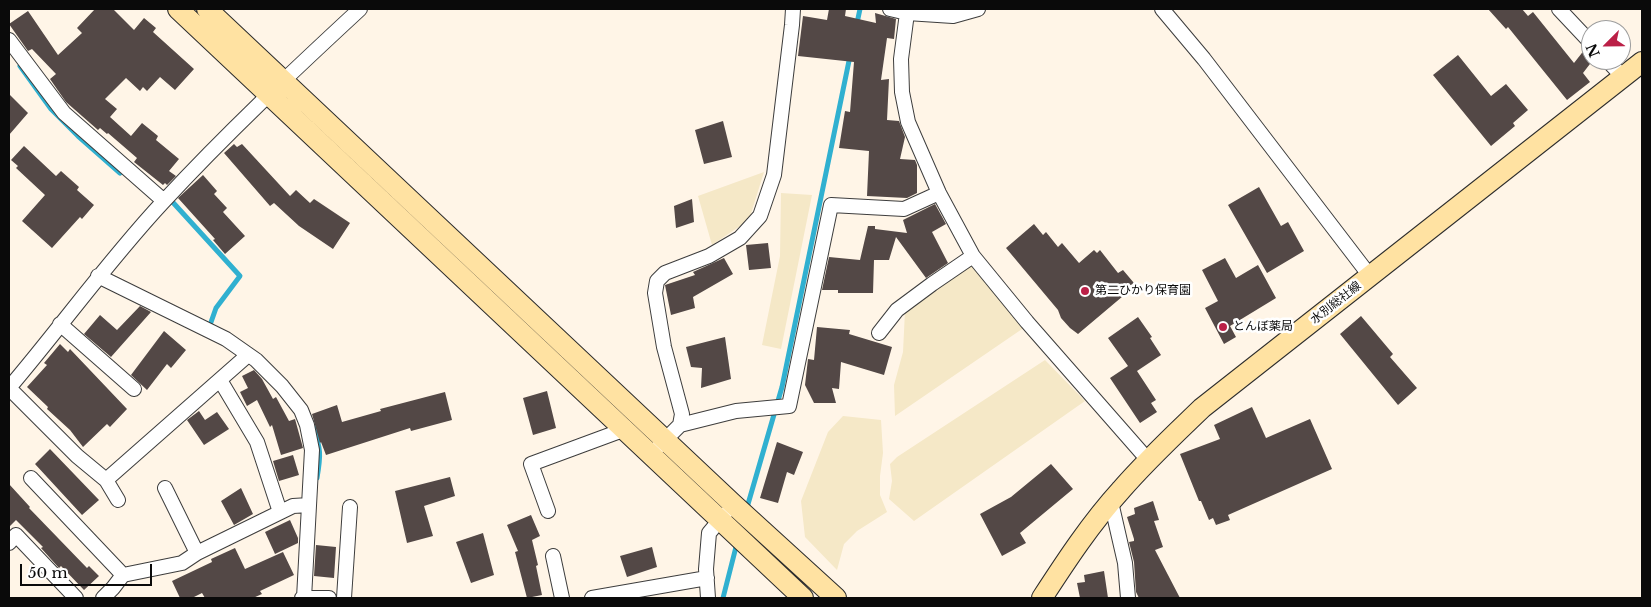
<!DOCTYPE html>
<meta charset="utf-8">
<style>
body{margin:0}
#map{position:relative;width:1651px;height:607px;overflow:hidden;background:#fff5e7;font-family:"Libre Baskerville",serif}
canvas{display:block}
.frame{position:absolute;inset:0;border:10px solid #0a0a0a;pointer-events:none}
.north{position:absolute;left:1581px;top:20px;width:50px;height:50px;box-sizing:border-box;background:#fff;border:1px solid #9d9d9d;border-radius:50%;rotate:247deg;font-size:14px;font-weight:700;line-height:20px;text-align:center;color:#0a0a0a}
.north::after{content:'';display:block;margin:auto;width:18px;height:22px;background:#bb2047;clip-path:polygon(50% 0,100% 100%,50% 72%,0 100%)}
.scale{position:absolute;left:20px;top:564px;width:132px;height:22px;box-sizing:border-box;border:2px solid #0a0a0a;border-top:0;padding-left:6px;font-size:15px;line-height:18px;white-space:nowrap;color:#0a0a0a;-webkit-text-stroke:4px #fff;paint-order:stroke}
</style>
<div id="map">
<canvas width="1651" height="607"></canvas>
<div class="frame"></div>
<div class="north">N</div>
<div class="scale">50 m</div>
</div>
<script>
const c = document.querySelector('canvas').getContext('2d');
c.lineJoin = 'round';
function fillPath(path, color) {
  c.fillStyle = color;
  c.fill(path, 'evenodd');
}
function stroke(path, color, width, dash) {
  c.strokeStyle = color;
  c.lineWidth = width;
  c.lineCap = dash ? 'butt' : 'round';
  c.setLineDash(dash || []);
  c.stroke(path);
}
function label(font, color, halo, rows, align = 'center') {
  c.font = font + ' "Libre Baskerville","Noto Sans JP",serif';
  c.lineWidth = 5;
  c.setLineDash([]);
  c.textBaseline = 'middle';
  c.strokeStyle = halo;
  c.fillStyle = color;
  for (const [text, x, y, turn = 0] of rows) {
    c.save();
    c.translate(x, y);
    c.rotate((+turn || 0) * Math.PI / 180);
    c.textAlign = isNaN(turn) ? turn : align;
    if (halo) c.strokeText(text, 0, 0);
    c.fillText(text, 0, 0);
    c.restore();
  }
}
fillPath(new Path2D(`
 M764 172 749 220 712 245 698 196Z
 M781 193 812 195 781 349 762 345 780 256Z
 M972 263 1025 327 895 416 894 385 903 352 905 311Z
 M1045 360 1085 401 914 521 889 499 892 481 890 464 897 457Z
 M843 416 881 420 883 453 880 476V495L887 512 857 531 844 544 837 570 805 537 801 501 828 432Z`), '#f5e8c7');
stroke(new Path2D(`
 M857 23 860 9
 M20 66 51 109 78 136 120 173
 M168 197 240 276 216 308 210 325 213 327
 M313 426C321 449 321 455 317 478
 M746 511 782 387 850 56
 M723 598 737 543`), '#30b0d0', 5);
fillPath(new Path2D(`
 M95 9H113L134 30 144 18 156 28 153 32 194 69 175 90 160 77 147 91 143 87 140 91 126 78 105 99 117 109 110 117 131 136 142 123 158 136 156 140 179 159 169 171 176 176 167 185 165 183 163 185 134 162 137 158 108 133 107 134 100 128 98 130 66 102 50 79 56 74 32 49 28 51 9 24 28 11 58 55 82 33 77 28Z
 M829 9H846L845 16 876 23 875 13 896 19 894 39 887 38 881 80 889 79 887 120 899 121 905 137 900 159 915 160 917 165V193L907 198 867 196 869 151 839 148 845 111 850 112 854 62 798 56 803 16 827 20Z
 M1488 9H1522L1528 16 1533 12 1574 63 1585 49 1587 51 1591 54V60H1593L1583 73 1590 82 1567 100 1508 27 1506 29Z
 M1458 55 1491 96 1506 84 1528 110 1513 123 1515 126 1491 146 1433 75Z
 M9 94 28 113 9 135Z
 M723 121 732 157 704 164 695 130Z
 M234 144 237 147 242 144 290 196 296 190 310 203 314 199 350 223 333 249 299 226 274 203 270 206 224 153Z
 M24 146 56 176 61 171 79 187 77 190 94 205 82 219 80 217 52 248 22 221 45 195 16 168 18 166 11 160Z
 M203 175 217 191 214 194 227 208 223 212 245 236 225 254 213 240 215 239 178 198Z
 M1259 187 1281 226 1288 222 1304 251 1267 273 1228 205Z
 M692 199 694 222 676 228 674 206Z
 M935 204 946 224 932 232 948 263 926 278 896 237 889 260H874L873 293H838V290H822L829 257 860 260 868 226H875V229L907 233 903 220Z
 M1034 224 1043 235 1046 232 1058 247 1062 243 1079 263 1094 250 1097 253 1100 250 1118 273 1123 270 1134 283 1127 288 1129 291 1078 334 1070 328 1061 318 1058 310 1006 248Z
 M768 243 771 268 749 270 746 245Z
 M724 258 733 274 693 297 695 308 671 315 665 285 695 275 693 272Z
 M1225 258 1236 278 1258 265 1276 298 1230 326 1236 337 1224 344 1205 308 1218 301 1202 270Z
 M140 306 151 312 111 357 84 334 100 315 117 330Z
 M1361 316 1393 354 1390 357 1417 388 1398 405 1340 334Z
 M1138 317 1152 337 1150 338 1161 355 1137 371 1156 400 1151 403 1157 412 1140 423 1110 378 1128 366 1108 338Z
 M817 327 850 330 849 334 892 347 884 375 841 362 839 389 832 388 836 403H814L805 385 808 359 814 360Z
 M164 331 186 350 171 368 167 364 147 390 131 375Z
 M725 337 731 379 701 388 702 368 691 367 686 347Z
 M60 344 68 352 70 349 127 409 110 427 107 424 83 447 70 430 47 409 48 407 27 387 47 365 44 363Z
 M254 370 262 379 273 399 276 397 289 421 295 419 303 448 281 455 272 425 270 427 257 400 247 406 240 392 248 388 242 376Z
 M547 391 556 428 533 435 523 398Z
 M445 392 452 420 411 431 410 428 326 455 321 442 320 443 312 414 337 405 342 422 381 411 380 409Z
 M1252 407 1266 438 1310 419 1332 469 1228 515 1230 520 1216 525 1213 518 1209 520 1201 501H1199L1180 454 1220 439 1214 425Z
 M199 411 205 420 217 412 229 429 204 445 187 420Z
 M777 442 803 452 794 475 787 472 778 503 760 498Z
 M50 449 99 500 82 515 35 464Z
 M293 455 299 475 279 481 273 461Z
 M1051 464 1073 489 1020 533 1026 543 1002 556 980 514 1011 497Z
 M450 477 455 496 424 506 433 536 407 543 395 491Z
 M9 484 30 507 29 508 87 568 89 566 99 576 84 590 61 566 59 568 41 548 43 547 16 520 9 527Z
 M241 488 253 514 234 525 221 501Z
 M1153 501 1159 520 1154 521 1163 547 1155 550 1180 598H1139L1136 592 1134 562 1129 542 1134 541V539L1127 517 1135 514 1134 508Z
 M531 515 540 536 532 540 538 565 536 566 542 595 527 598 515 552 518 551 507 525Z
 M290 520 298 538V543L275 554 265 532Z
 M483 533 494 575 471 583 456 542Z
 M316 545 336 547 334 578 314 576Z
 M652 547 657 567 627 577 620 556Z
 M235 548 245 569 283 552 294 575 260 591 262 594 253 598H205L202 593 192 598H180L172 581 212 562 211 559Z
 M1104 571 1108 598H1080L1077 583 1085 582 1084 575Z`), '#534846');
const street = new Path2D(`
 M890 9 907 13 953 16 978 9
 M1162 9 1204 59 1370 276
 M1559 9 1591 43
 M907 13 901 59 902 92 908 122 939 193 973 256 1027 322 1148 460
 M9 40 64 113 164 201
 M1607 60 1623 77
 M98 276 226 339 256 360 282 386 301 410 307 425 312 450 304 598
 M60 324 134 389
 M879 333 897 310 932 284 973 256
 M220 380 257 442 280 512
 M9 388C61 327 108 261 163 202 226 134 293 71 360 9
 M9 388 77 456 106 480 118 500
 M680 425 736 411 789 406 831 205 904 209 939 193
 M659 446 680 425 682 414 664 347 655 293 657 281 665 273 709 256 740 238 760 216 774 175 792 25 793 9
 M31 478 123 575
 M106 480 248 355
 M165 488 197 553
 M1111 502 1125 563 1128 598
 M548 511 531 464 623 430
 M9 543 16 535 76 598
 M553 556 562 598
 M103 598 113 588 123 575 182 563 197 553 293 506 309 505
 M302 598H329
 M344 598 350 507
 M592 598 707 578
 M708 598 706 569 709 533 725 514`);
const secondary = new Path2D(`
 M178 9 803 598
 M207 9 733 504 836 598
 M1042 598C1066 561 1091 523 1121 490 1146 461 1174 435 1202 408L1642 62`);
stroke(street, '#3d3d3d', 16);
stroke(secondary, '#2c2c2c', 22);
stroke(street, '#fff', 14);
stroke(secondary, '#ffe2a2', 20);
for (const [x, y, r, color] of [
 [1085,291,5,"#bb2047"],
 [1223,327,5,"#bb2047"]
]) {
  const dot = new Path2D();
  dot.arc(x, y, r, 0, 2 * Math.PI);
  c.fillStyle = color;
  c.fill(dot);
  stroke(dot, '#fff', 2);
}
label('12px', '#0a0a0a', '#fff', [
 ["第二ひかり保育園",1095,291],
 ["とんぼ薬局",1233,327]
], 'left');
label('12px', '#0a0a0a', '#fff', [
 ["水別総社線",1336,303,-38]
]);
</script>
